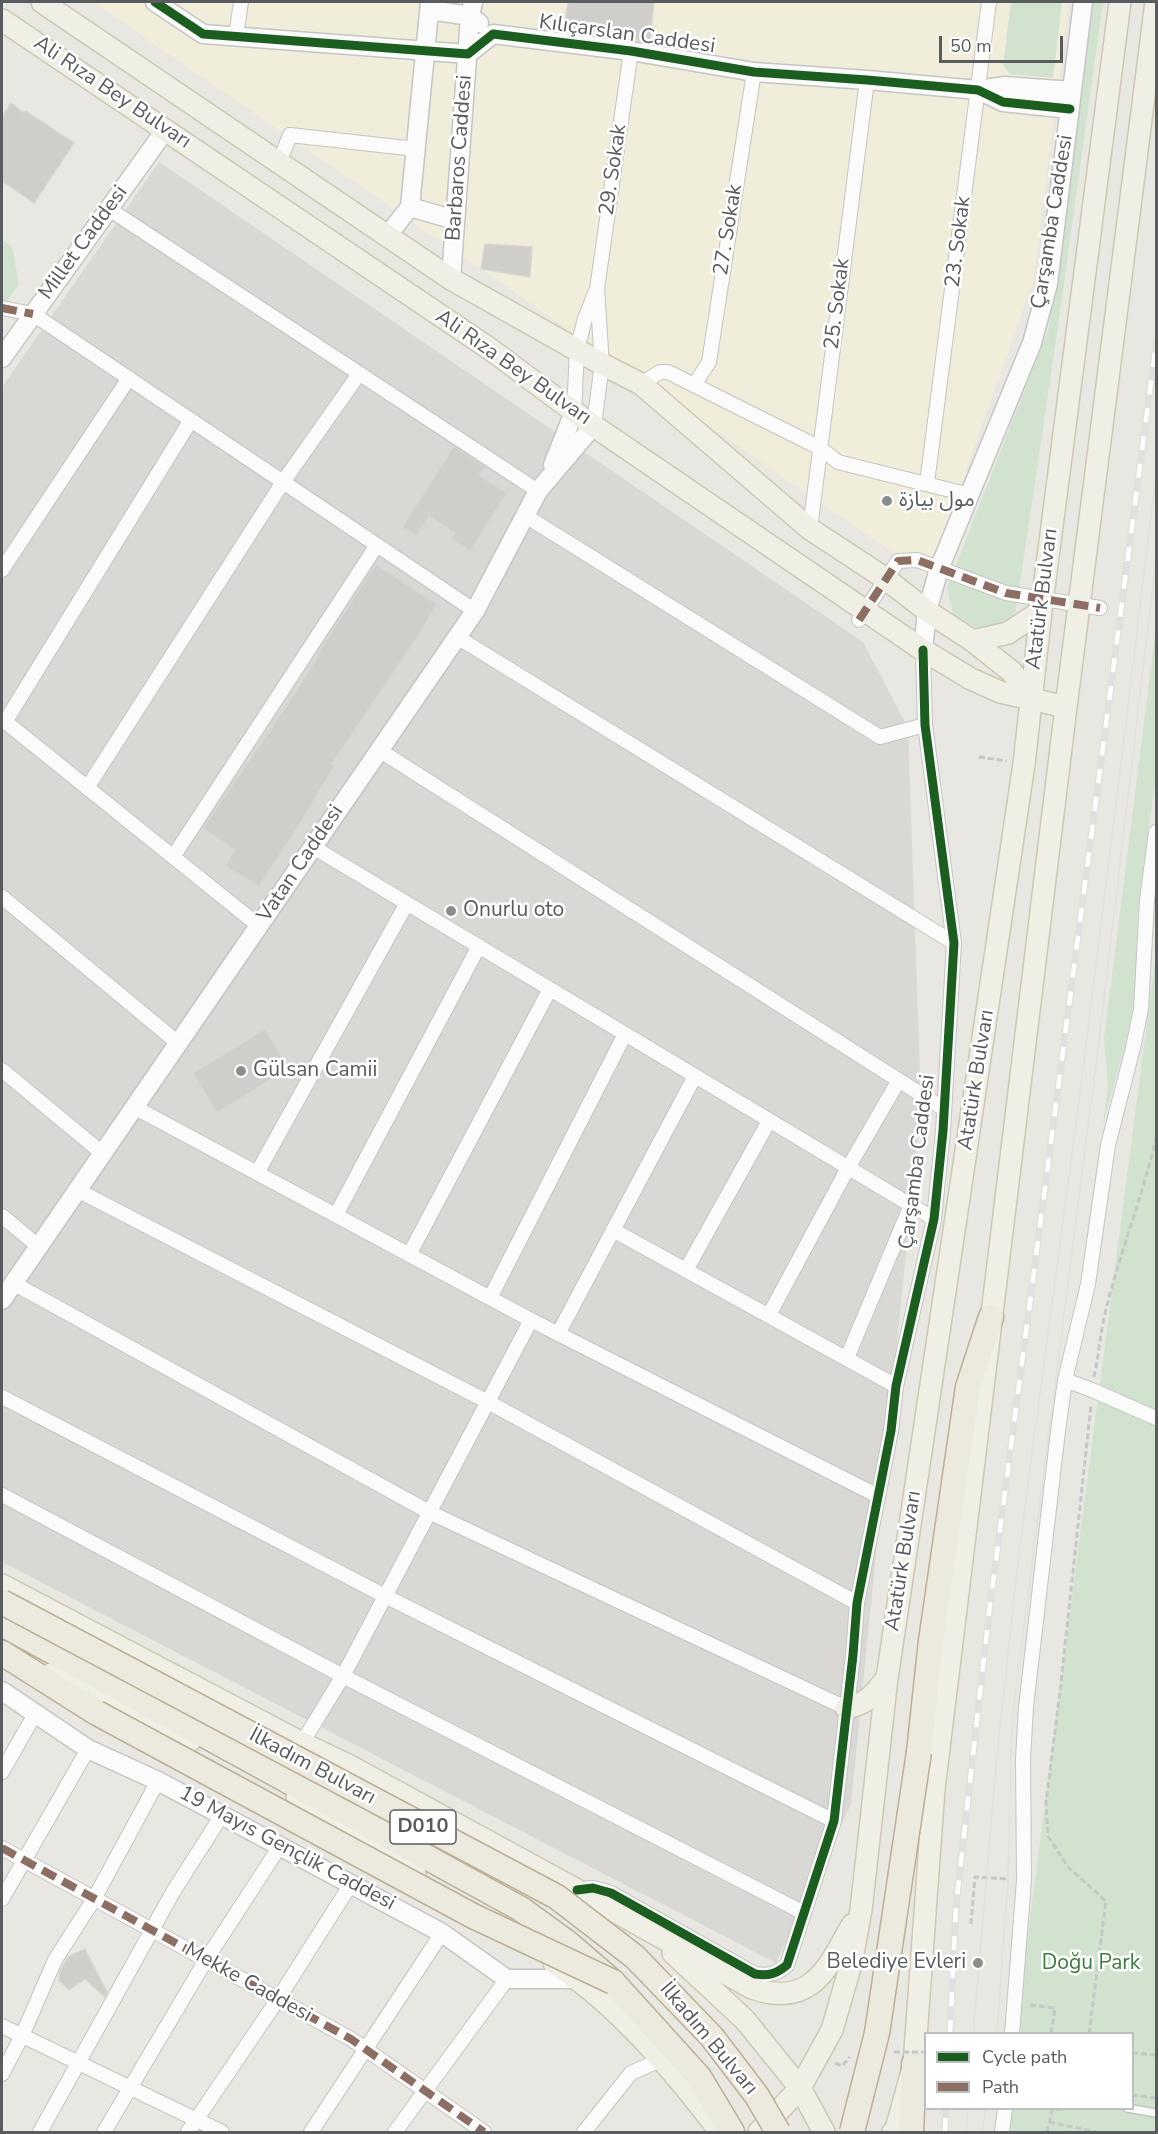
<!DOCTYPE html>
<meta charset="utf-8">
<style>
body{margin:0}
#map{position:relative;width:1158px;height:2134px;overflow:hidden;background:#e8e7e2;font-family:"Nunito Sans",sans-serif}
canvas{display:block}
.frame{position:absolute;inset:0;border:3px solid #595c5f;pointer-events:none}
.legend{position:absolute;left:924px;top:2032px;width:210px;height:78px;box-sizing:border-box;background:#fff;border:2px solid #bdbebf;margin:0;padding:8px 10px;list-style:none;font-size:18px;color:#595c5f}
.legend li{display:flex;align-items:center;gap:12px;height:30px}
.legend b{width:30px;border:2px solid #bdbebf}
.scale{position:absolute;left:939px;top:36px;width:124px;height:27px;box-sizing:border-box;border:3px solid #595c5f;border-top:0;padding-left:8px;font-size:18px;line-height:21px;white-space:nowrap;color:#595c5f;-webkit-text-stroke:4px #fff;paint-order:stroke}
</style>
<div id="map">
<canvas width="1158" height="2134"></canvas>
<div class="frame"></div>
<ul class="legend">
<li><b style="height:8px;background:#1b5e20"></b>Cycle path</li>
<li><b style="height:8px;background:#8d6e63"></b>Path</li>
</ul>
<div class="scale">50 m</div>
</div>
<script>
const c = document.querySelector('canvas').getContext('2d');
c.lineJoin = 'round';
function fillPath(path, color) {
  c.fillStyle = color;
  c.fill(path, 'evenodd');
}
function stroke(path, color, width, dash) {
  c.strokeStyle = color;
  c.lineWidth = width;
  c.lineCap = dash ? 'butt' : 'round';
  c.setLineDash(dash || []);
  c.stroke(path);
}
function label(font, color, halo, rows, align = 'center') {
  c.font = font + ' "Nunito Sans","Noto Sans Arabic",sans-serif';
  c.lineWidth = 5;
  c.setLineDash([]);
  c.textBaseline = 'middle';
  c.strokeStyle = halo;
  c.fillStyle = color;
  for (const [text, x, y, turn = 0] of rows) {
    c.save();
    c.translate(x, y);
    c.rotate((+turn || 0) * Math.PI / 180);
    c.textAlign = isNaN(turn) ? turn : align;
    if (halo) c.strokeText(text, 0, 0);
    c.fillText(text, 0, 0);
    c.restore();
  }
}
fillPath(new Path2D(`
 M93 2H1069L1033 281 928 577Z`), '#f1eddb');
fillPath(new Path2D(`
 M159 162 863 642 908 728 921 1103 851 1804 776 1963 2 1562V387Z`), '#d9d8d4');
fillPath(new Path2D(`
 M1011 2H1062L1053 78 1010 74 1003 65Z
 M1094 2H1103L1056 340 1016 610 1008 622 978 629 953 614 947 588 1049 328Z
 M2 240 12 247 19 284 2 309Z
 M1156 627V775L1137 915 1136 982 1133 1009 1128 1033 1103 1125 1108 1085 1104 1039Z
 M1156 954V2132H1002L1005 2109 1132 2108V2034L1015 2033Z`), '#d1e3cf');
const building = new Path2D(`
 M568 2H654L650 42 564 29Z
 M11 103 24 113 26 111 74 143 34 203 2 181V117Z
 M485 244 532 247 530 277 481 269Z
 M454 446 485 467 479 475 507 493 470 551 451 539 455 533 429 516 417 536 402 527Z
 M376 564 437 604 418 636 332 764 335 765 296 830 259 886 225 866 235 850 203 828 295 693 316 659 321 648Z
 M265 1029 289 1068 217 1113 193 1073Z
 M85 1949 107 1992 105 1997 85 1979 69 1990 59 1980 60 1971 68 1957Z`);
fillPath(building, '#cfcecb');
stroke(building, '#d7d6d2', 1.5);
const lane = new Path2D(`
 M1127 2108 1156 2113`);
const street = new Path2D(`
 M236 36 241 2
 M279 163 290 135 416 149
 M109 209 538 491
 M2 308 33 314 475 611
 M641 384 660 372H668L820 448 838 462 970 495
 M694 385 709 362 754 72
 M574 412 577 349 585 319 595 293
 M594 425 602 364 597 289 631 51
 M927 483 989 2
 M524 515 880 737 925 725
 M810 529 867 80
 M2 570 129 378
 M859 620 898 561 917 560 1006 593 1100 608
 M457 637 954 943
 M2 719 259 926
 M5 722 191 420
 M379 750 944 1109
 M87 788 283 482 359 374
 M313 847 934 1219
 M173 857 377 545
 M2 897 178 1043
 M2 1070 102 1153
 M134 1107 531 1320 878 1496
 M257 1173 407 903
 M77 1190 488 1402 857 1603
 M336 1215 479 946
 M2 1216 38 1246
 M613 1230 896 1386
 M409 1255 550 989
 M686 1270 769 1121
 M13 1283 429 1512 846 1708
 M490 1298 625 1034
 M769 1315 848 1168 899 1080
 M558 1334 695 1076
 M847 1358 911 1205
 M1065 1380 1092 1390 1156 1418
 M2 1397 385 1596 834 1821
 M2 1495 343 1676 804 1913
 M302 1743 343 1676 531 1320
 M2 1772 35 1714
 M2 1848 351 2039 484 2132
 M580 1889 593 1888 611 1893 755 1974C769 1976 776 1974 787 1965L834 1821 853 1655 857 1603 891 1431 896 1386 934 1219 943 1131 954 943 925 725 923 650
 M2 1899 88 1749
 M2 2026 222 2132
 M1012 2034 1024 1880 1023 1759 1026 1707 1058 1431 1065 1380 1088 1284 1108 1145 1133 1048 1141 1009 1147 900 1156 832
 M2 2074 22 2036 55 1960 94 1899 158 1781
 M40 2132 173 1892 222 1815
 M104 2132 206 1960 280 1846
 M188 2132 278 1999 351 1884
 M311 2132 442 1933
 M395 2132 507 1979
 M584 2132 631 2073 660 2060
 M1002 2132 1005 2108`);
const secondary = new Path2D(`
 M155 2 203 34 468 54 493 34 631 51 754 72 867 80 978 90 1003 102 1070 109
 M430 10 470 16 479 23
 M978 90 1005 86 1072 91
 M410 207 455 220
 M387 236 410 207 430 2
 M451 279 470 16 473 2
 M2 358 166 129
 M553 465 574 412
 M923 650 927 611 939 569 1032 343 1048 284 1083 2
 M2 1300 475 611 538 491 594 425
 M2 1691 88 1749 158 1781 442 1933 507 1979H578`);
const primary = new Path2D(`
 M42 2 451 279 602 364 641 384 810 529 886 579 927 611 973 641 1012 672 1032 699
 M2 20 490 349 588 422 923 650 971 679 1000 692 1066 707
 M973 641 1008 633 1041 611
 M2 1585 302 1743 348 1765 577 1890 752 1988C811 2009 828 1968 852 1925
 M51 1674 191 1740
 M846 1708C869 1703 872 1696 887 1678
 M297 1797 415 1873
 M673 1953 745 2020 800 2088 824 2132
 M554 1963C617 2004 676 2073 720 2132
 M759 2132 800 2088 832 2030 851 1964 861 1910 887 1678 1024 764 1041 611 1120 2
 M893 2132 896 2129 914 2064 934 1789 1066 707 1156 2`);
const highway = new Path2D(`
 M2 1624 521 1909 569 1944 613 1982 699 2077 732 2132
 M2 1653 97 1713
 M919 1752 931 1641 968 1387 991 1317
 M911 2132 914 2064`);
stroke(lane, '#c4c4c3', 10);
stroke(street, '#c4c4c3', 16);
stroke(secondary, '#c4c5c4', 21);
stroke(primary, '#cec7b2', 24);
stroke(highway, '#bbaf94', 27);
stroke(new Path2D(`
 M979 757 1007 761
 M1094 1377C1098 1358 1100 1338 1104 1318 1118 1257 1142 1199 1156 1138
 M971 1924 975 1877 1009 1879
 M1030 2005 1055 2008 1051 2034
 M1089 2034 1106 1901 1068 1867 1048 1836 1046 1802 1060 1692 1091 1405
 M1132 2053 1156 2055
 M835 2063 842 2066 850 2057
 M1132 2095 1156 2098
 M1049 2122 1096 2132
 M1047 2132 1052 2110 1067 2108`), '#c4c9c6', 3, [6, 3]);
stroke(lane, '#fcfbfb', 7);
stroke(street, '#fcfbfb', 14);
stroke(secondary, '#fcfbfb', 18);
stroke(primary, '#f0efe6', 21);
stroke(highway, '#eceadf', 24);
stroke(new Path2D(`
 M973 2034 998 1744 1020 1544 1085 1055 1156 477
 M997 2034 1008 1879 1011 1750 1014 1704 1098 1049 1156 560
 M966 2132 968 2108
 M982 2132 986 2108`), '#e0e0df', 1.5);
const rail = new Path2D(`
 M950 2034 956 1906 989 1613 1156 344
 M945 2132 946 2108`);
stroke(rail, '#e0e0df', 7);
stroke(rail, '#fff', 4.5, [14]);
const highwayBridge = new Path2D(`
 M2 1602 557 1897 635 1957 712 2037 757 2096 778 2132
 M97 1713 473 1916 613 1982
 M852 2132 877 2033 919 1752`);
stroke(highwayBridge, '#bbaf94', 27, []);
stroke(new Path2D(`
 M894 2052H926`), '#c4c9c6', 3, [6, 3]);
stroke(highwayBridge, '#eceadf', 24);
stroke(new Path2D(`
 M2 308 33 314
 M859 620 898 561 917 560 1006 593 1100 608
 M2 1848 351 2039 484 2132`), '#8d6e63', 8, [15, 8]);
stroke(new Path2D(`
 M155 2 203 34 468 54 493 34 631 51 754 72 867 80 978 90 1003 102 1070 109
 M577 1890 593 1888 611 1893 755 1974C769 1976 776 1974 787 1965L834 1821 853 1655 857 1603 891 1431 896 1386 934 1219 943 1131 954 943 925 725 923 650`), '#1b5e20', 9);
for (const [x, y, r, color] of [
 [887,501,6,"#8b8d8d"],
 [451,911,6,"#8b8d8d"],
 [241,1071,6,"#8b8d8d"],
 [978,1963,6,"#8b8d8d"]
]) {
  const dot = new Path2D();
  dot.arc(x, y, r, 0, 2 * Math.PI);
  c.fillStyle = color;
  c.fill(dot);
  stroke(dot, '#fff', 2);
}
for (const [x, y, w] of [
 [423,1827,66]
]) {
  const box = new Path2D();
  box.roundRect(x - w / 2, y - 17, w, 34, 4.5);
  c.fillStyle = '#fff';
  c.fill(box);
  stroke(box, '#595c5f', 1.5);
}
label('bold 20px', '#595c5f', null, [
 ["D010",423,1827]
]);
label('21px', '#595c5f', '#fff', [
 ["Kılıçarslan Caddesi",627,35,8],
 ["Ali Rıza Bey Bulvarı",112,93,34],
 ["Barbaros Caddesi",460,158,-86],
 ["29. Sokak",614,170,-82],
 ["Çarşamba Caddesi",1053,222,-81],
 ["27. Sokak",729,230,-81],
 ["23. Sokak",959,242,-83],
 ["Millet Caddesi",84,243,-54],
 ["25. Sokak",838,304,-83],
 ["Ali Rıza Bey Bulvarı",513,368,35],
 ["Atatürk Bulvarı",1043,599,-83],
 ["Vatan Caddesi",301,864,-56],
 ["Atatürk Bulvarı",977,1080,-81],
 ["Çarşamba Caddesi",918,1162,-83],
 ["Atatürk Bulvarı",904,1561,-81],
 ["İlkadım Bulvarı",312,1767,28],
 ["19 Mayıs Gençlik Caddesi",287,1849,28],
 ["Mekke Caddesi",248,1983,29],
 ["İlkadım Bulvarı",708,2039,50]
]);
label('21px', '#595c5f', '#fff', [
 ["مول بيازة",899,501],
 ["Onurlu oto",463,911],
 ["Gülsan Camii",253,1071],
 ["Belediye Evleri",966,1963,"right"]
], 'left');
label('21px', '#3c7c40', '#fff', [
 ["Doğu Park",1091,1964]
]);
</script>
